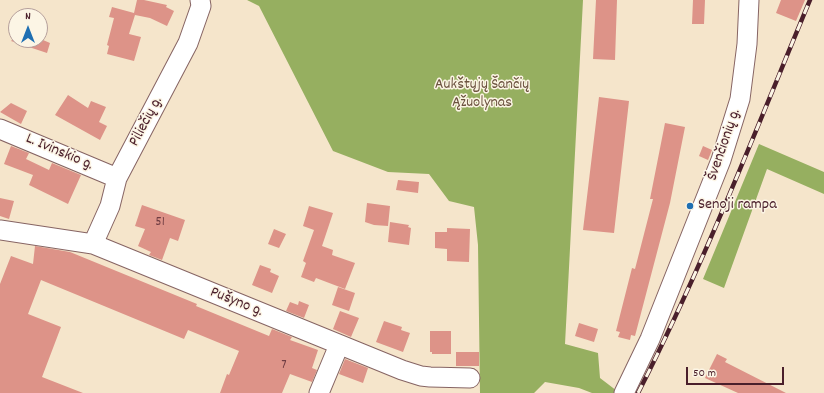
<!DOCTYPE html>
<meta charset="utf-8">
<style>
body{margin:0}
#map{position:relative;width:824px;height:393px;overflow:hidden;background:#f5e5cb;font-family:Dekko,sans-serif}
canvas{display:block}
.north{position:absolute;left:8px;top:8px;width:40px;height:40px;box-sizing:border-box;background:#fcf5e5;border:1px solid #b59f9b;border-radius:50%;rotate:0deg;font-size:11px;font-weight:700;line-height:16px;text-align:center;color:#4a1f2b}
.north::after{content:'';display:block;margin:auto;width:14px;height:18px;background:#1f6fb2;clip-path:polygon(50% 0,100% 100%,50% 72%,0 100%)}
.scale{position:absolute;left:686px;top:367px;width:98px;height:18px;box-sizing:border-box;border:2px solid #4a1f2b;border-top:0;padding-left:5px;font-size:12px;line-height:14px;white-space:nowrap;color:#4a1f2b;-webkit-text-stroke:3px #fcf5e5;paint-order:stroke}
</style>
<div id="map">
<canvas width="824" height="393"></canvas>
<div class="north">N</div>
<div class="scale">50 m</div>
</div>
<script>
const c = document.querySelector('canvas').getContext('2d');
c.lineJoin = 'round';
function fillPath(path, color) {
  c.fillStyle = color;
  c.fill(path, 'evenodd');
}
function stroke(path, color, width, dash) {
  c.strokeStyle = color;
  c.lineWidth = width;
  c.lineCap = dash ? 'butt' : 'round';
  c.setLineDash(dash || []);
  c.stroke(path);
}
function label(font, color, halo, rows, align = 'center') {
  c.font = font + ' Dekko,sans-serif';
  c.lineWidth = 3;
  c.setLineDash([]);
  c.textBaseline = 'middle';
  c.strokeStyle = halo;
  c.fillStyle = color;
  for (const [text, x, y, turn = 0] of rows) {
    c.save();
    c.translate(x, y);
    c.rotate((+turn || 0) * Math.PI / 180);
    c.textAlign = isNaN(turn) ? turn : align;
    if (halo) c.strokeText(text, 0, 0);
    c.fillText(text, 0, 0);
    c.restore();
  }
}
fillPath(new Path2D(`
 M247 0H583L565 344 598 353 600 378 617 391 616 393H592L579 388 545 382 534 393H480L478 245 474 207 449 201 429 174 388 172 333 151 259 6Z
 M759 144 824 172V194L767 169 724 288 703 279Z`), '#96af60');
fillPath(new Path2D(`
 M137 0H144L167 5 166 7 174 11 167 26 150 18 135 15 129 34 141 37 134 61 107 54 109 46 107 45 114 18 109 17 112 7 134 13Z
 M596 0H617L615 60 593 59Z
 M693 0H705L704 24H692Z
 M781 0H805L796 21 776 13Z
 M12 40H43L50 43 47 53 11 41Z
 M68 95 88 108 91 101 106 107 99 122 107 126 100 140 55 115Z
 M599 97 629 101 614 233 583 230Z
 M11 103 27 111 21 124 0 112Z
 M665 123 685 127 670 203 635 336 631 335 630 340 618 337 620 332 616 331 632 268 635 269 653 199H650Z
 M11 146 29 153 26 159 49 170 52 163 81 175 68 204 29 185 33 175 4 164Z
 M703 146 712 150 708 160 699 156Z
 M398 180 419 182 418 193 396 190Z
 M0 198 14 201 9 219 0 216Z
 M367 203 390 206 388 226 374 225 365 222Z
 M142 205 185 220 178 241 170 238 162 260 149 255 151 252 138 246 145 229 135 226Z
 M309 206 333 213 322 246 333 250 332 255 355 263 345 289 316 278 314 282 301 277 306 263 303 261 314 230 303 226Z
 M390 222 409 225 408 227 411 228 409 245 388 242Z
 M447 228 470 229 469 262 447 261V249L435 248V232H447Z
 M274 229 286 234 279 248 268 244Z
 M35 246 70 252 197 304 196 306 269 336 272 329 292 337 290 340 318 350 312 368 317 370 312 382 290 374 282 393H220L227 374 229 375 239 351 188 330 184 339 41 280 28 314 61 327 42 377 83 393H0V284L11 256 33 264Z
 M260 265 271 269 270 272 279 276 272 293 252 285Z
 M338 287 355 293 349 311 332 305Z
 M299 301 309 305 304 318 286 311 290 302 298 305Z
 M340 311 359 318 351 337 333 329Z
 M384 321 402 327 401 330 410 333 403 352 376 342Z
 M579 323 598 329 594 342 575 336Z
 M430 331H451V354H432V352H430Z
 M456 352H479V366H456Z
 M717 354 727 359 725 362 786 393H738L705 378Z
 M345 359 368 368 363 383 339 374Z`), '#dd9388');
const minor = new Path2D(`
 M0 129 117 178
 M0 230 93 244 402 370 421 376 430 377 470 378
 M93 244 110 206 117 178 188 43 201 6 200 0
 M319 393 339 345
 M624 393 650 339 721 160 740 99 747 44 749 0`);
stroke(minor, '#866463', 21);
stroke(minor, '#fff', 19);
const rail = new Path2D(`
 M638 393C703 266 755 132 810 0`);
stroke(rail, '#4a1f2b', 4.5);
stroke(rail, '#fcf5e5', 3, [9]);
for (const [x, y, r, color] of [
 [690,206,4,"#1f6fb2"]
]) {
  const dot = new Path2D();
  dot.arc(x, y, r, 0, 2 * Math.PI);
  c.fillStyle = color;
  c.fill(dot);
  stroke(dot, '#fcf5e5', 1.5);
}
label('14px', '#6f3c42', null, [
 ["51",160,223],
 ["7",284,366]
]);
label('16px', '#6c533f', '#fcf5e5', [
 ["Aukštųjų Šančių",482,86],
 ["Ąžuolynas",482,104]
]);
label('16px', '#4a1f2b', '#fcf5e5', [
 ["Piliečių g.",147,122,-62],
 ["Švenčionių g.",725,145,-71],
 ["L. Ivinskio g.",59,153,23],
 ["Pušyno g.",236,303,22]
]);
label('16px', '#4a1f2b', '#fcf5e5', [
 ["Senoji rampa",698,206]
], 'left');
</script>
